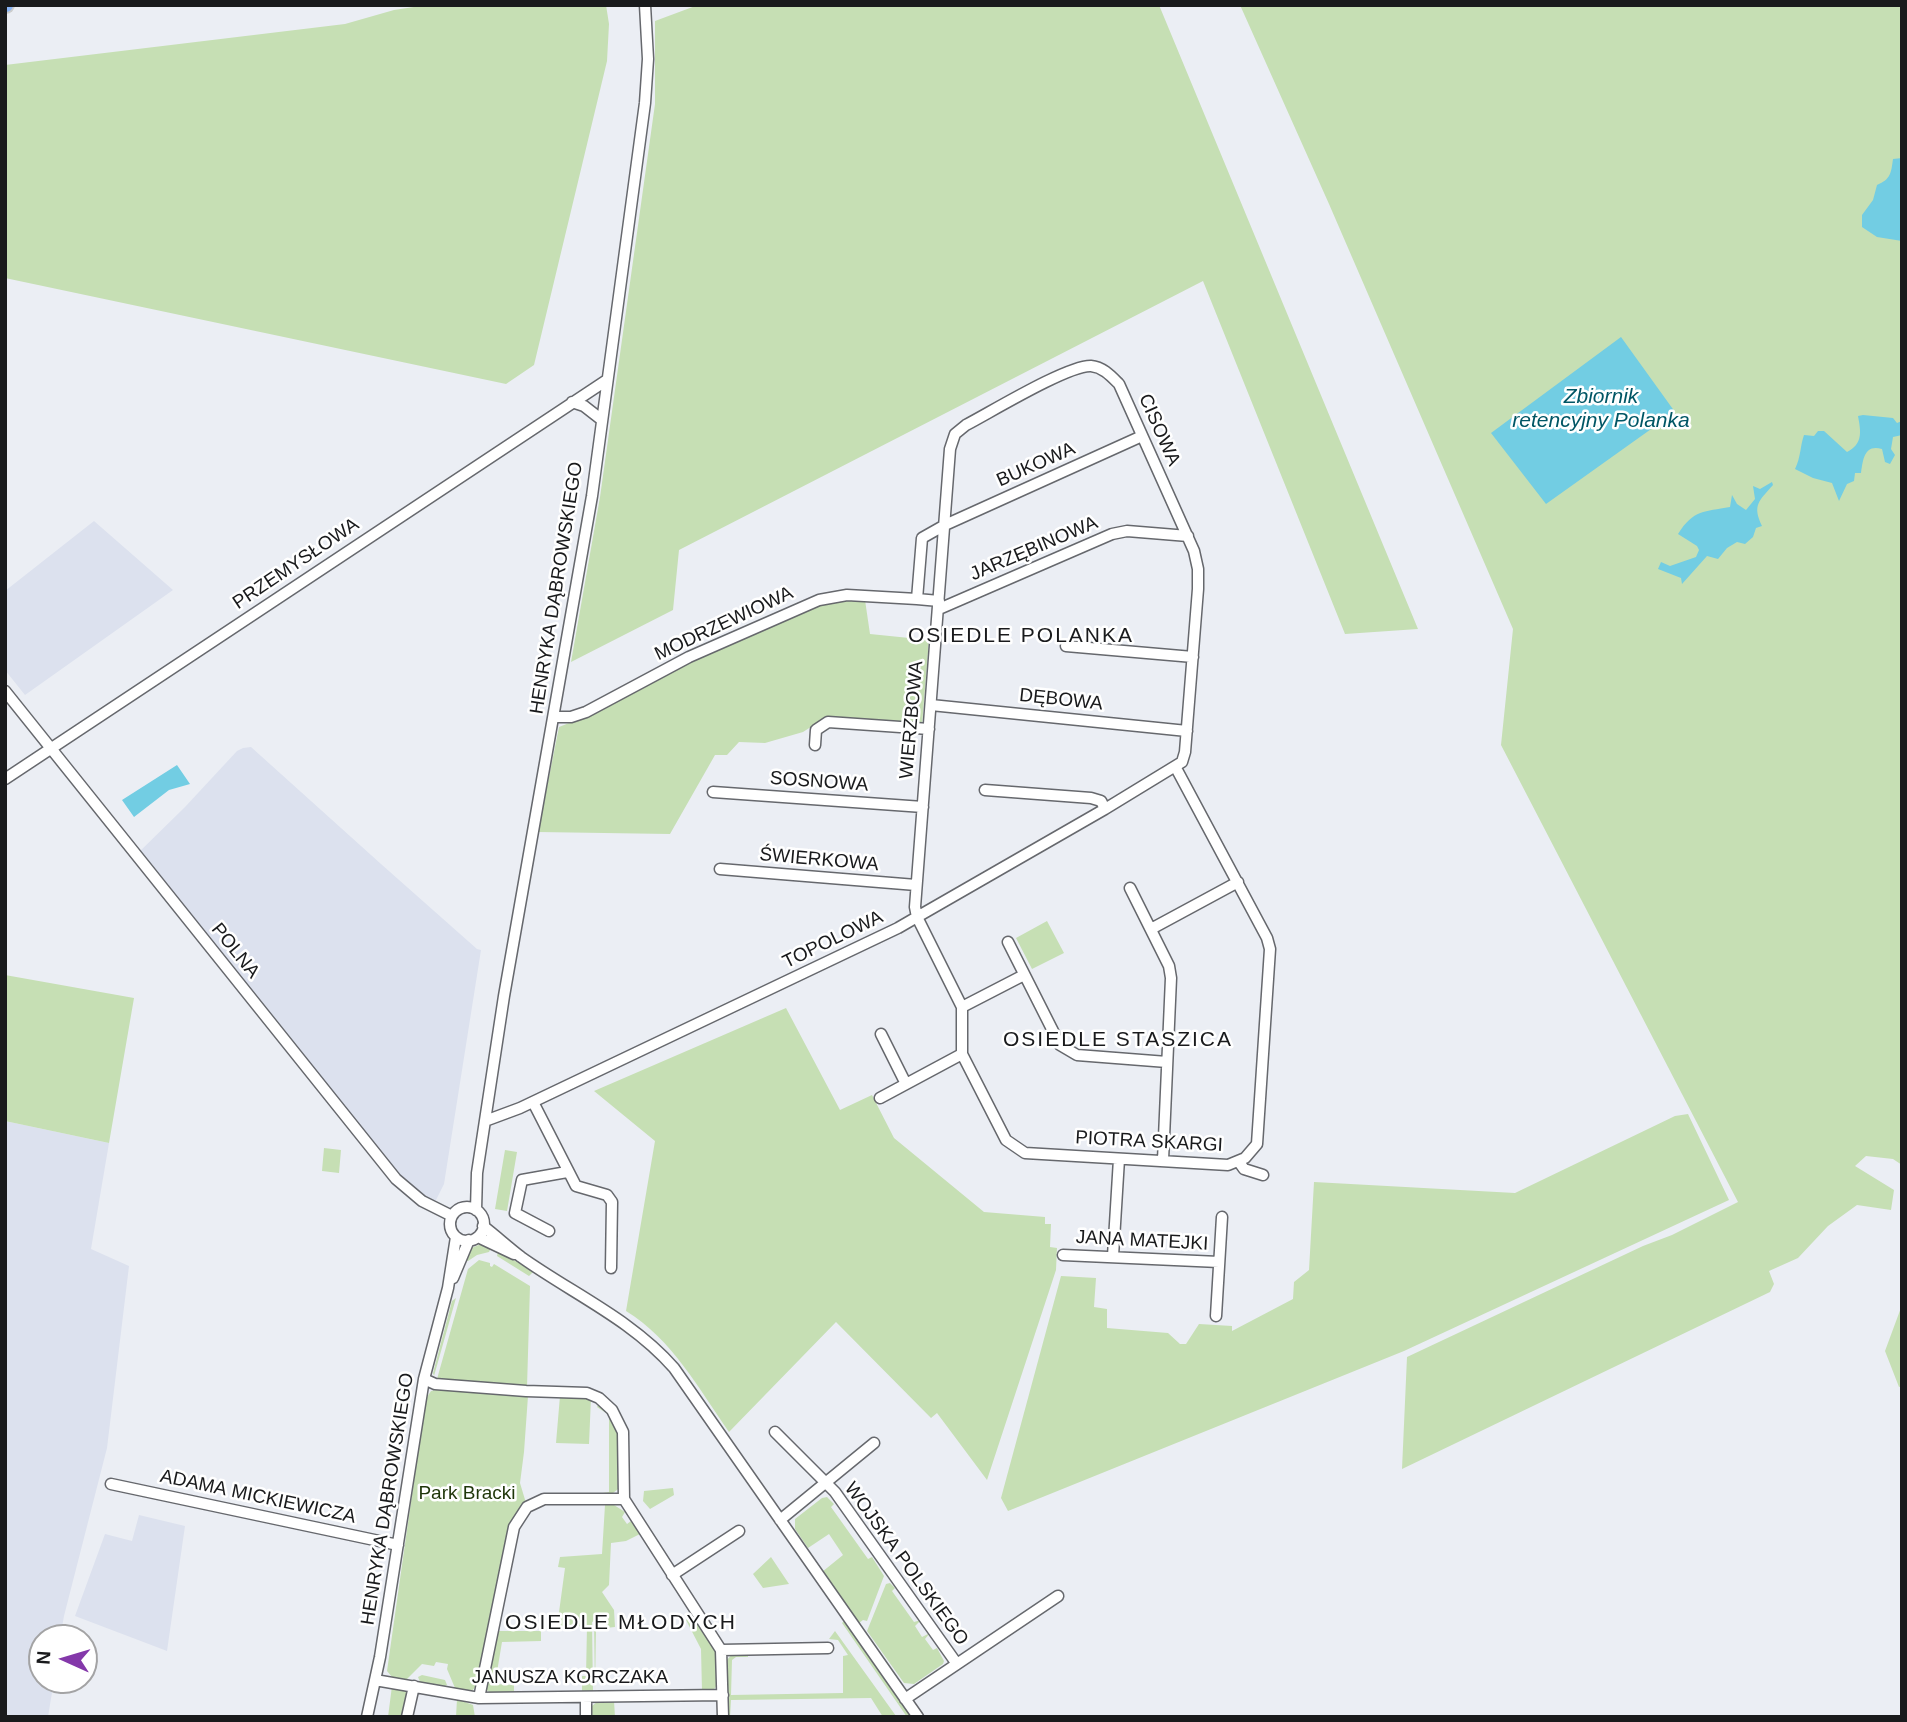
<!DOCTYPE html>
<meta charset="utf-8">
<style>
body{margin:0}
#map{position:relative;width:1907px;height:1722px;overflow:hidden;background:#ebeef4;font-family:Helvetica,sans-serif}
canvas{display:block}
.frame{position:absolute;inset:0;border:7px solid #191a1c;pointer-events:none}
.north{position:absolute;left:28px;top:1624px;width:70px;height:70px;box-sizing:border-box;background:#fff;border:2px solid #a3a3a4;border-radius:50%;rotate:274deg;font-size:19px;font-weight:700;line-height:28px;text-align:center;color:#191a1c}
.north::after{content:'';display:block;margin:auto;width:24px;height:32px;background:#8438aa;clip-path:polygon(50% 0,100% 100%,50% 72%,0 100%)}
</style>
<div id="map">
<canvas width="1907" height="1722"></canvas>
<div class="frame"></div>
<div class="north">N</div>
</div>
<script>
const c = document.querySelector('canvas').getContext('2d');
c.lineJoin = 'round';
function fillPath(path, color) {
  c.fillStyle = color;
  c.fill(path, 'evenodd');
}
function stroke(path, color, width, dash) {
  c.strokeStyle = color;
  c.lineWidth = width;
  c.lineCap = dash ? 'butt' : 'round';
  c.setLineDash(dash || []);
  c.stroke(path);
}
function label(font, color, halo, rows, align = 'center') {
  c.font = font + ' Helvetica,sans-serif';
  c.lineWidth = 5;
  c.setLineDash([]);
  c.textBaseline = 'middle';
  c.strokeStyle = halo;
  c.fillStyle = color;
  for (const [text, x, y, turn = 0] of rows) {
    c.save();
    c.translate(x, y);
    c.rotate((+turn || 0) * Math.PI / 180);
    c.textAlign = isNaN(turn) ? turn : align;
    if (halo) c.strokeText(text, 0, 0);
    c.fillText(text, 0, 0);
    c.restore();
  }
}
fillPath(new Path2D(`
 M94 521 173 590 25 695 5 670V591Z
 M251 747 381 864 477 949 481 950 444 1184 436 1200 422 1201 413 1195 136 855 185 807 237 751 243 748Z
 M5 1121 109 1143 91 1249 129 1266 107 1448 64 1616 60 1638H42V1680H54L48 1717H5Z
 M139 1515 185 1526 167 1651 75 1616 105 1534 132 1541Z`), '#dce1ee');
fillPath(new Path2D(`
 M427 5H606L609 24 607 61 534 365 506 384 5 278V65L345 24 394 10Z
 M698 5H1159L1418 629 1345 634 1203 281 679 550 673 610 571 662 600 497 655 104V21Z
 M1240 5H1902V1165L1893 1159 1866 1156 1855 1166 1894 1190 1891 1210 1857 1205 1828 1226 1798 1258 1769 1271 1774 1284 1770 1292 1402 1469 1407 1357 1643 1246 1672 1235 1738 1202 1501 745 1513 629 1329 204Z
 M854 599 865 600 870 634 929 640 922 725 828 716 803 732 765 743 739 742 727 755H715L670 834 538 832 559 727 574 721 694 658 816 606Z
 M1047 921 1064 953 1032 969 1016 938Z
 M5 975 134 998 109 1143 5 1121Z
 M786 1008 840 1110 872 1095 894 1138 984 1212 1045 1217V1224H1051L1050 1247 1057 1248 1056 1270 987 1480 937 1413 931 1418 836 1322 729 1432C699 1389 672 1339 626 1311L655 1141 594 1091Z
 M1688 1114 1729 1200 1404 1351 1008 1511 1001 1498 1061 1276 1096 1278 1094 1307 1107 1309V1328L1168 1333 1180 1344H1186L1199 1324 1232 1326V1331L1293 1299 1294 1282 1309 1270 1314 1182 1515 1193 1675 1116Z
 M324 1148 341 1150 339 1173 322 1171Z
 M505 1150 517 1152 507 1211 495 1209Z
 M481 1244 491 1248 489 1252 477 1255 468 1261 464 1260 469 1249Z
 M498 1252 534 1271 529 1276 497 1256Z
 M479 1260 490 1263V1266L492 1267 494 1264 530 1286 527 1387 437 1379 468 1269Z
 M456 1298 434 1376 433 1373 452 1301Z
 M1902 1305V1386L1899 1387 1885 1351Z
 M436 1390 528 1396 524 1452 520 1483 526 1503 514 1517 510 1530 476 1686 471 1692 455 1688 447 1669 448 1664 436 1662 434 1666 422 1664 406 1680 392 1677 387 1671 421 1431 427 1397 431 1391Z
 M560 1396 591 1398 589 1444 556 1443Z
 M599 1403 610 1414 617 1430 618 1489 608 1497H603V1493L609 1492V1415L597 1407Z
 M673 1488 674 1495 650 1509 643 1501 644 1491Z
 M827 1497 834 1504 831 1507 868 1559 872 1557 884 1576 867 1621 863 1620 859 1623 822 1572 843 1555 829 1534 808 1548 795 1529V1519L822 1498Z
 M605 1505H614L625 1512 622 1517 627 1524 631 1521 640 1534 626 1541 611 1543 609 1585 602 1592 614 1610 615 1627 596 1629 595 1692 594 1621 592 1622 593 1692H582V1676H586L587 1626 557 1627 565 1568 558 1567 560 1557 602 1554Z
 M771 1557 789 1584 763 1588 753 1574Z
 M890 1583 895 1588 892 1591 914 1622 921 1620 915 1626 922 1637 930 1633 925 1639 933 1650 937 1648 944 1661 943 1664 914 1684 904 1683 867 1631 886 1584Z
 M693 1614 716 1649 718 1685 714 1689 702 1691 701 1649 686 1620Z
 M844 1621 911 1717H907L842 1623Z
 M496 1631H541V1641L502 1642 495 1684 514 1685V1693H491L485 1689Z
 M835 1631 896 1716 883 1717 871 1698 731 1700 730 1717H727V1660L732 1654 748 1653V1657H736L732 1660 731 1695 843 1693V1656L848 1655 838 1640 829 1639Z
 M422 1675 445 1680 447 1685 443 1687 420 1682 418 1677Z
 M392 1686 405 1689 408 1694 405 1712 402 1717H388Z
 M457 1699 473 1705 475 1717H456Z
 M598 1701H614L615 1717H591L592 1706Z`), '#c6dfb4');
fillPath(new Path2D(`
 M1902 158V241L1877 237 1862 227V215L1873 200 1877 185C1891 179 1891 173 1893 159Z
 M1621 337 1675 412 1546 504 1491 433Z
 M1863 415 1893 418 1897 423 1902 421V435L1893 437 1891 449 1895 455 1890 464 1885 462 1882 449C1864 444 1863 460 1861 473H1855L1854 481 1847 484 1839 501 1832 483 1813 478 1795 469C1801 457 1800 446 1804 435L1814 436 1818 431H1824L1847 452C1863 444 1861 432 1858 416Z
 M1772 482 1773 485C1759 501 1752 505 1762 526L1756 528 1753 537 1745 544 1737 542 1727 548 1718 559 1707 556 1682 584 1681 578 1658 569 1661 562 1670 566 1696 557 1699 550 1697 546 1678 534C1694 509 1704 512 1730 507L1732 495 1737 504 1746 510 1755 499 1753 486 1760 489Z
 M177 765 190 784 169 790 134 817 122 800Z`), '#72cde3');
const minor = new Path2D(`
 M572 402 584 406 602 420
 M939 601 917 599 922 538 945 525 1142 436
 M939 609 1112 534 1127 531 1188 536
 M1066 646 1193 657
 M5 691 396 1179 422 1201 452 1216
 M931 705 1187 731
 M554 717H571L586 712 689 657 819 600 847 595 917 599
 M815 745 816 730 828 722 929 729
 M5 779 607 380
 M985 790 1091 798 1101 801 1105 809
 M713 792 923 807
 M720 869 916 885
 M1130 888 1169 966 1171 978 1163 1160
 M1151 929 1238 882
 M1008 942 1060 1045 1077 1055 1167 1062
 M962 1007 1024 975
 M881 1034 906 1084
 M880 1098 962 1054
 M533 1102 576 1186 607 1195 612 1202 611 1268
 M485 1121 520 1108 898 928 917 917 1105 809 1182 762 1185 752 1198 589V569L1194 551 1119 384C1111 376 1103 367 1091 366 1068 365 991 412 966 425L955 434 950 449 915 907 917 917 962 1007V1054L1006 1140 1025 1153 1228 1165 1245 1158 1257 1144 1270 949 1267 938 1176 768
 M1239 1162 1244 1169 1263 1175
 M450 1224a17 17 0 1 1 34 0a17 17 0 1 1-34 0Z
 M476 1210 477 1173 504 996 592 496 645 103 648 59 645 5
 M483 1226C496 1236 508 1247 521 1257 573 1294 631 1319 674 1368L918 1717
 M549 1231 515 1213 522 1180 567 1172
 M478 1237 514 1254
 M1063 1255 1219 1262
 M1113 1256 1119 1159
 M453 1278 469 1240
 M1216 1316 1222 1217
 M424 1379 435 1384 526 1391 587 1393 599 1398 612 1410 623 1432 624 1499 721 1650 723 1717
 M775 1432 835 1492 957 1664
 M111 1484 398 1545
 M780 1520 874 1443
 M672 1575 739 1531
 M721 1650 828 1648
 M375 1680 479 1698 723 1695
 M586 1697V1717
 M479 1698 514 1527 527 1507 544 1499H624
 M905 1699 1058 1596
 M367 1717 380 1657 424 1379 448 1288 456 1237
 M407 1717 414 1686`);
const highway = new Path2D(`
 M5 5H6`);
stroke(minor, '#66686d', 13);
stroke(highway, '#cccdcd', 18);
stroke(minor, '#fff', 10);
stroke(highway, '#8ab6f8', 14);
label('19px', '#191a1c', '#fff', [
 ["CISOWA",1159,430,66],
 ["BUKOWA",1036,465,-24],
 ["JARZĘBINOWA",1034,549,-23],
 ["PRZEMYSŁOWA",296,564,-34],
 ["HENRYKA DĄBROWSKIEGO",557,588,-81],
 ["MODRZEWIOWA",724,624,-25],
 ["DĘBOWA",1061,700,6],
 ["WIERZBOWA",912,720,-85],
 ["SOSNOWA",819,782,4],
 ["ŚWIERKOWA",819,860,5],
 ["TOPOLOWA",833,940,-26],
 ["POLNA",235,951,51],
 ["PIOTRA SKARGI",1149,1142,3],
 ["JANA MATEJKI",1142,1241,3],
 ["ADAMA MICKIEWICZA",258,1497,12],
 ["HENRYKA DĄBROWSKIEGO",388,1499,-81],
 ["WOJSKA POLSKIEGO",906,1564,54],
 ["JANUSZA KORCZAKA",570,1678]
]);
label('19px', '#1f3609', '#fff', [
 ["Park Bracki",467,1494]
]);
label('italic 21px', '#005665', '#fff', [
 ["Zbiornik",1601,397],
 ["retencyjny Polanka",1601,421]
]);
c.letterSpacing = '2px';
label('21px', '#191a1c', '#fff', [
 ["OSIEDLE POLANKA",1021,636],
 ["OSIEDLE STASZICA",1118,1040],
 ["OSIEDLE MŁODYCH",621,1623]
]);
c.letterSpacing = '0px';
</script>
